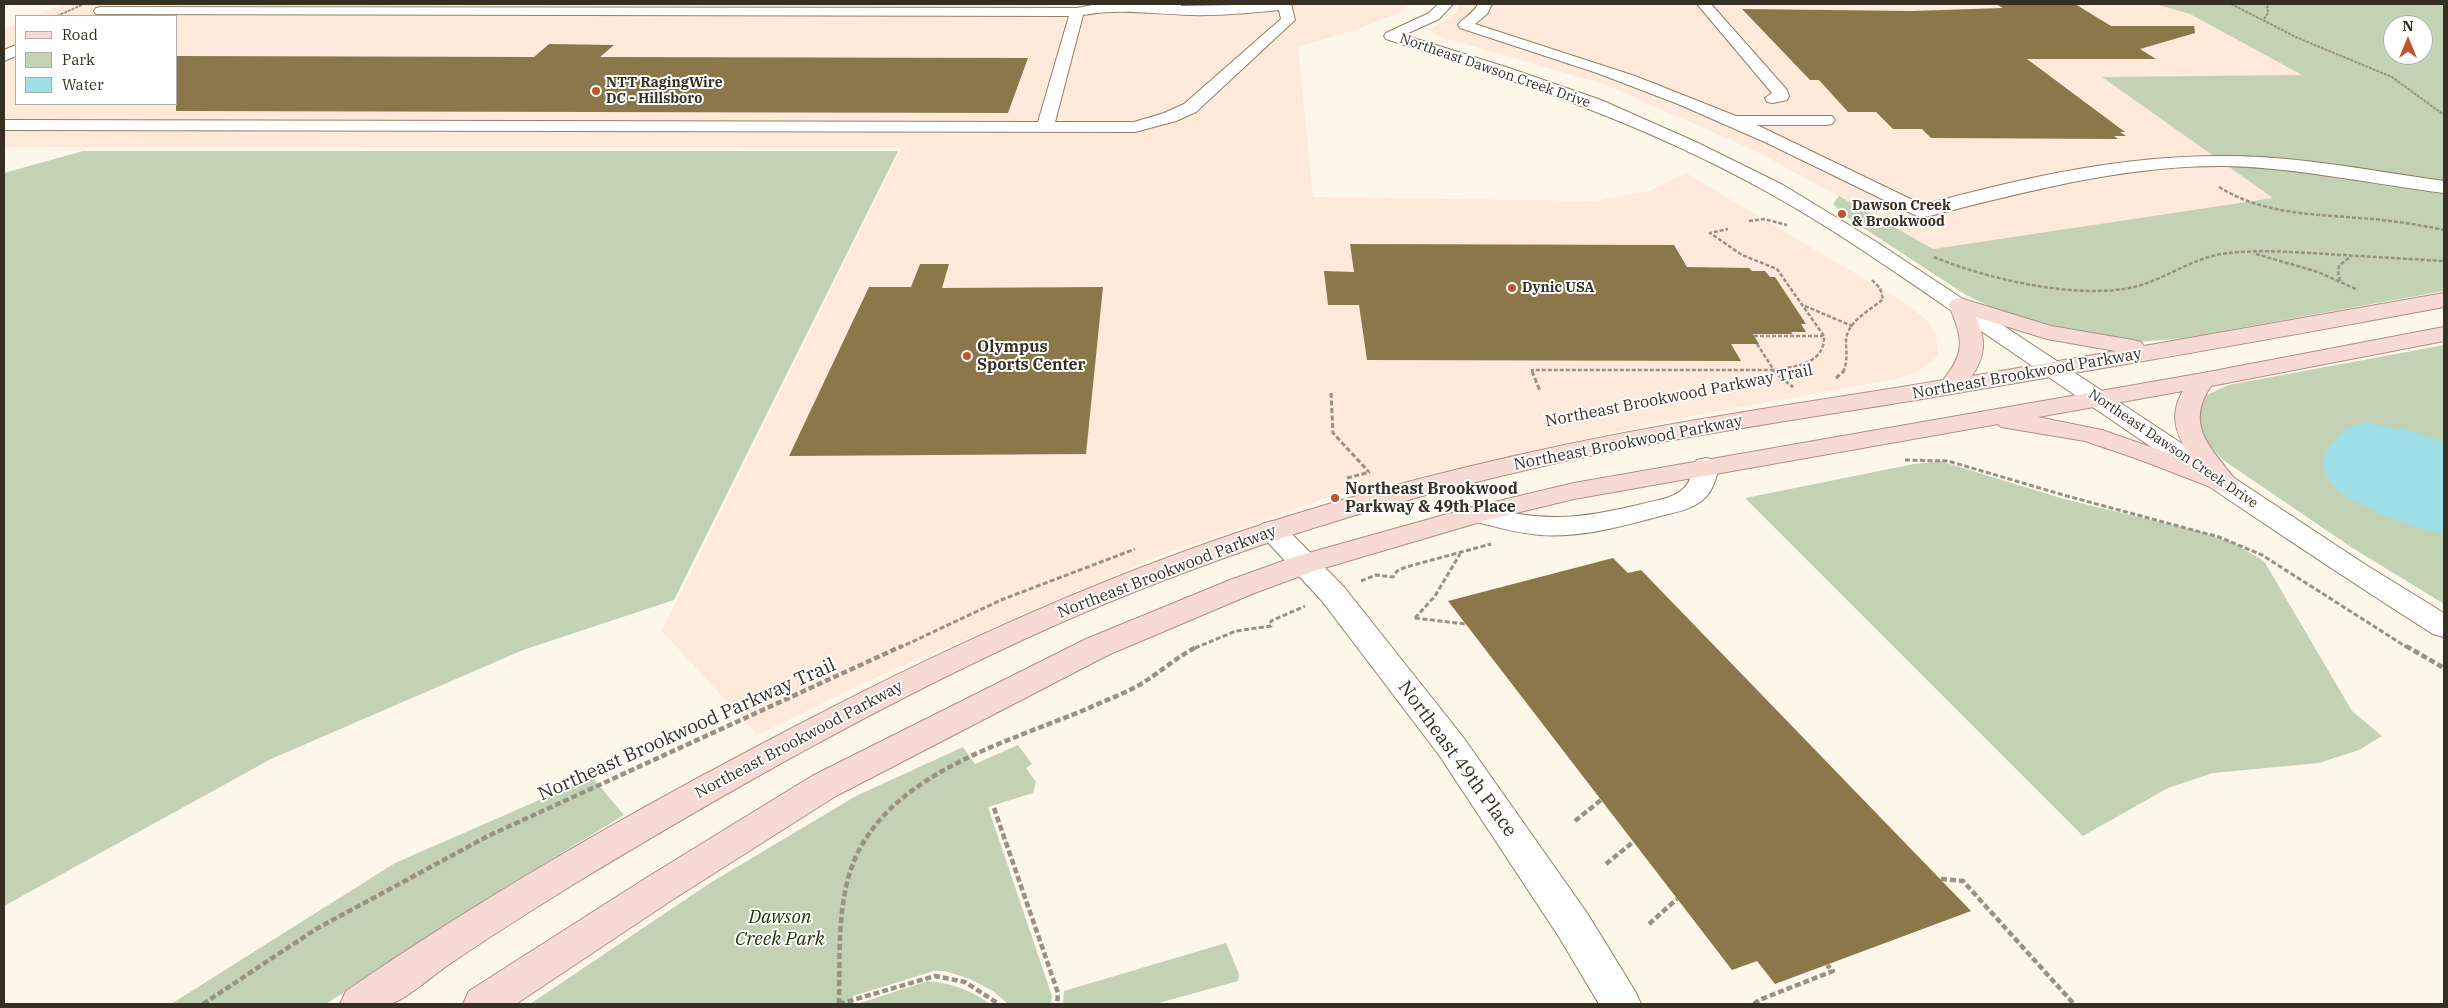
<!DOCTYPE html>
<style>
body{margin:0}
#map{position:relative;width:2448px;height:1008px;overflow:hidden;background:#fdf7e9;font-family:"IBM Plex Serif",serif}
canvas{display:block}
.frame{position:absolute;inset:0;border:5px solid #363023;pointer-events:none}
.legend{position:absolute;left:15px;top:15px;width:162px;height:90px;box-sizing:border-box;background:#fff;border:1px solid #afaca7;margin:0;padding:6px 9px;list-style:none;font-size:15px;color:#363023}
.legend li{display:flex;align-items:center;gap:10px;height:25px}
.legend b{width:25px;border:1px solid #afaca7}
.north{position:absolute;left:2383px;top:15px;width:50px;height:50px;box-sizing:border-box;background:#fff;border:1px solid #afaca7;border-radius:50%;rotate:0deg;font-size:14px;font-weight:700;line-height:20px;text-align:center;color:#363023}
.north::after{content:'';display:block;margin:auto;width:18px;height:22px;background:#bd562c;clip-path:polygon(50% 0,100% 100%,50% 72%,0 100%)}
</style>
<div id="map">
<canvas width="2448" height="1008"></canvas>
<div class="frame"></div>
<ul class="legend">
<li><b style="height:6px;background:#f7dad3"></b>Road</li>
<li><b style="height:14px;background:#c3d2b5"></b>Park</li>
<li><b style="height:14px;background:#9edfe8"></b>Water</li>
</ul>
<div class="north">N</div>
</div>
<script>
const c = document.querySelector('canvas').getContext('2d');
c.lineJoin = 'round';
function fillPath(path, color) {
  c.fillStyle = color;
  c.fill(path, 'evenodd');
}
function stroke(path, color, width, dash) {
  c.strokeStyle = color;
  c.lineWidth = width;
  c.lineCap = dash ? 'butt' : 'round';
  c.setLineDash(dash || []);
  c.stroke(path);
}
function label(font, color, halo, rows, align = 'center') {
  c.font = font + ' "IBM Plex Serif",serif';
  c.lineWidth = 4;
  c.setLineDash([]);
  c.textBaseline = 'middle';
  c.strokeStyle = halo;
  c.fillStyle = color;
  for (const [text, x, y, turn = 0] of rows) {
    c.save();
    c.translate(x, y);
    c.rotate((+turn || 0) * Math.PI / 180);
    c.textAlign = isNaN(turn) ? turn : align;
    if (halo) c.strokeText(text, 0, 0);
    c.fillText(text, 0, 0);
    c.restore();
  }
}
fillPath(new Path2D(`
 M63 4H1410L1401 12 1358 29 1298 47 1313 197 1594 201 1649 191 1686 173 1905 303 1928 321 1936 336 1938 356 1916 373 1895 379 1664 421 1329 497 1161 555 861 684 758 735 662 631 901 148 4 147V30L16 24V104H176V16H35Z
 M1459 4H2155L2190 14 2304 76 2104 77 2274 198 1933 249 1758 152 1606 85 1435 35 1430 30 1456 13Z`), '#fee9db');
fillPath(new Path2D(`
 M2155 4H2444V291L2184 338 2138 342 2070 334 2009 316 1966 295 1845 216 1833 204 1839 196 1933 249 2273 198 2102 77 2302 75 2190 14ZM2393 25H2423V55H2393Z
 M83 151H898L674 600 523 650 271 759 4 906V173Z
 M2444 345V604L2351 547 2226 462C2206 444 2201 437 2197 410L2207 395 2228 385Z
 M1940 461 2064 499 2201 532 2233 543 2264 561 2352 711 2382 736 2359 750 2319 763 2213 773 2168 788 2083 836 1745 498 1914 464Z
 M1018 745 1032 764 1026 768 1036 782 1033 793 988 807 1052 996 1051 1004H1008L993 991 970 979 945 971H934L853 996V1004H530L710 883 856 796 963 747 975 764Z
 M592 777 624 815 486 899 326 1004H171L395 863Z
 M1226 943 1239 974 1238 981 1155 1004H1063L1064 991Z
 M928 981C951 983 971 990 990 1004H857Z`), '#c3d2b5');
fillPath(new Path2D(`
 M2366 423 2411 431 2444 442V534C2416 528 2317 499 2324 461 2325 455 2325 451 2329 447 2342 431 2345 426 2366 423Z`), '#9edfe8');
fillPath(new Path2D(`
 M1996 4H2075L2111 26H2194L2195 33 2140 49 2156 59H2027L2125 132H2120L2126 136H2114L2118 139 1931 138 1922 129H1893L1876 112H1848L1819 80H1810L1742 9 1912 11 2003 8Z
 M549 44 614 45 600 57 1028 58 1008 113 176 111V56L534 57Z
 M1350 244 1674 245 1687 267 1749 268 1752 271H1765L1770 277H1775L1806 324H1801L1806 332H1791L1793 334H1753L1759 344H1731L1741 361 1367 360 1359 305H1328L1324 271 1354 272Z
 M920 264H949L942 288 1103 287 1086 454 789 456 869 287H911Z
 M1613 558 1628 573 1641 570 1971 911 1775 984 1757 961 1732 970 1448 601Z`), '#8c774b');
const minor = new Path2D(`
 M1098 4H1180L1181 6 1291 4 1295 20 1196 112 1176 121 1135 132 4 130V120L1038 122 1069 16 96 14 94 11 96 8 101 7 1077 8ZM1279 10 1281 19 1184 104 1164 113 1134 122H1055L1083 15C1121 8 1153 14 1191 15 1220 16 1250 13 1279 10Z
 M1438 4H1453L1439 19 1404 35 1509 68 1601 100 1696 142 1783 185 1875 241 2366 565 2444 613V637L2433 634C2288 542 2146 443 2003 346 1926 294 1850 238 1769 193 1648 125 1518 81 1386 39L1384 36 1386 33 1429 13Z
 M1478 4H1492L1487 14 1475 24 1635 76 1736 116H1832L1835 120 1832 124 1826 125H1757L1923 205C2021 178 2123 155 2226 156 2299 156 2372 171 2444 181V193C2372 184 2300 168 2226 166 2121 165 2022 193 1921 218L1767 143 1678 104 1597 73 1460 28 1458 25C1464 17 1474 13 1478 4Z
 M1697 4H1711L1787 90 1789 96 1787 100 1773 103 1767 102 1765 98 1772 93Z
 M16 45V56L4 61V50Z
 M1706 458 1715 460 1719 466C1716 480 1712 494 1700 502 1688 511 1671 513 1657 517 1619 527 1580 538 1540 535 1516 533 1492 526 1469 520L1465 514 1469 508 1479 506C1544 522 1576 520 1642 504 1656 500 1673 499 1684 488 1692 481 1691 469 1697 460Z
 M1272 521 1282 524 1344 587 1463 737 1587 913 1635 991 1641 1004H1599L1559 937 1439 755 1322 601 1262 536 1258 530 1262 524Z`);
const major = new Path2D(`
 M2444 293V307C2267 340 2088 371 1910 401 1806 418 1702 433 1599 454 1410 493 1227 549 1051 627 886 701 728 791 574 884 532 910 491 936 451 963 436 973 410 996 395 1002 381 1008 355 1004 340 1004L346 991C477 901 615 821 756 747 938 650 1124 564 1322 506 1453 467 1586 438 1720 416 1795 403 1869 393 1943 380 1967 351 1962 338 1949 305L1952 300 1960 298 2051 326 2133 340 2141 342 2144 346ZM1976 317 2047 339 2116 351 1972 376C1986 355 1986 340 1976 317Z
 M2444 327V341L2211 386C2182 429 2216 451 2239 485L2236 491 2226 493 2138 459 2085 441 2001 427 1998 424 1574 499 1487 520 1314 571 1252 594 1108 655 836 796 672 900 516 1004H463L469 991 646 878 812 776 1086 639 1230 580 1294 557 1469 508 1574 483 2203 373ZM2183 391C2167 417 2178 439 2194 462L2102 430 2038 417Z`);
stroke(minor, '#908163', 2);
stroke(major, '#b08f83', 2);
stroke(new Path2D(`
 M2231 4 2298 38 2392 77 2444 115
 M57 16 82 5
 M2264 19 2268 13 2267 4`), '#989285', 2, [3, 1]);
stroke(new Path2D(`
 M2219 187C2263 214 2310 214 2360 218 2388 220 2416 224 2444 230
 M1749 221 1764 219 1787 225
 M2256 254 2318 272 2358 290
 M1934 257C1987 279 2077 300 2134 287 2167 279 2194 256 2229 253 2266 249 2305 253 2342 255 2376 257 2410 259 2444 261
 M2340 281 2338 272 2339 266 2351 256
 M1805 306 1852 326
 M1754 336H1823
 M1757 344 1775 372
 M1533 372 1532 370H1772C1795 367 1825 364 1824 336L1777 269 1742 255 1710 233 1728 229
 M1843 372C1848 362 1846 351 1846 340 1848 320 1870 311 1883 299L1880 288 1871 279`), '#989285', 2.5, [4, 2]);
stroke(new Path2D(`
 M1532 371 1540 391
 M1773 371 1793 387
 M1836 378 1844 371
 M1331 393 1333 433 1369 472
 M1905 460 1948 461 2067 496 2219 537 2262 555 2408 648
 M1347 478 1370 472
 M1361 581 1376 575 1393 577 1397 571 1406 567 1491 544
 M1415 618 1435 596 1460 554
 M1415 618 1465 624
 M899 648 1001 600 1135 549
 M1195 648 1236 631 1271 626V621L1305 606`), '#989285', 3, [5, 2.5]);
stroke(new Path2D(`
 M2406 646 2444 668
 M994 808 1058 993 1057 1004
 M1575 821 1601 800
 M1606 864 1633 842
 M1941 879 1963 881 2074 1004
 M1649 924 1677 899
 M203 1004 316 929 488 836 902 646
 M839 1004C840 960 837 914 850 872 881 775 1006 743 1089 708 1106 700 1124 694 1141 684 1160 672 1177 657 1198 646
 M839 1004 935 976 965 982 999 1004
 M1754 1004 1759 1000 1833 971 1827 965`), '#989285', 4.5, [6, 3]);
fillPath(minor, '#fff');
fillPath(major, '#f7dad3');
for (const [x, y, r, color] of [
 [596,91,5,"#bd562c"],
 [1842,214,5,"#bd562c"],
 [1512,288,5,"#bd562c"],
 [967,356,5,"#bd562c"],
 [1335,498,5,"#bd562c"]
]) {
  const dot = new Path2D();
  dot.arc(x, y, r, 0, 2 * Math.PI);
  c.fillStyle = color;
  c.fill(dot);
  stroke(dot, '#fff', 2);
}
label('14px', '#363023', '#fff', [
 ["Northeast Dawson Creek Drive",1495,71,19],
 ["Northeast Dawson Creek Drive",2173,449,34]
]);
label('bold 14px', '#363023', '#fff', [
 ["NTT RagingWire",606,83],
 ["DC - Hillsboro",606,99],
 ["Dawson Creek",1852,206],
 ["& Brookwood",1852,222],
 ["Dynic USA",1522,288]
], 'left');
label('bold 16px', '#363023', '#fff', [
 ["Olympus",977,347],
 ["Sports Center",977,365],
 ["Northeast Brookwood",1345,489],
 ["Parkway & 49th Place",1345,507]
], 'left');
label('16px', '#363023', '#fff', [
 ["Northeast Brookwood Parkway",2027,374,-10],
 ["Northeast Brookwood Parkway Trail",1679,396,-11],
 ["Northeast Brookwood Parkway",1628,443,-11],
 ["Northeast Brookwood Parkway",1167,572,-21],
 ["Northeast Brookwood Parkway",799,740,-28]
]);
label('19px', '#363023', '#fff', [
 ["Northeast Brookwood Parkway Trail",687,730,-24],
 ["Northeast 49th Place",1457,759,54]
]);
label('italic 19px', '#203301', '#fff', [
 ["Dawson",780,918],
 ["Creek Park",780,940]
]);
</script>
